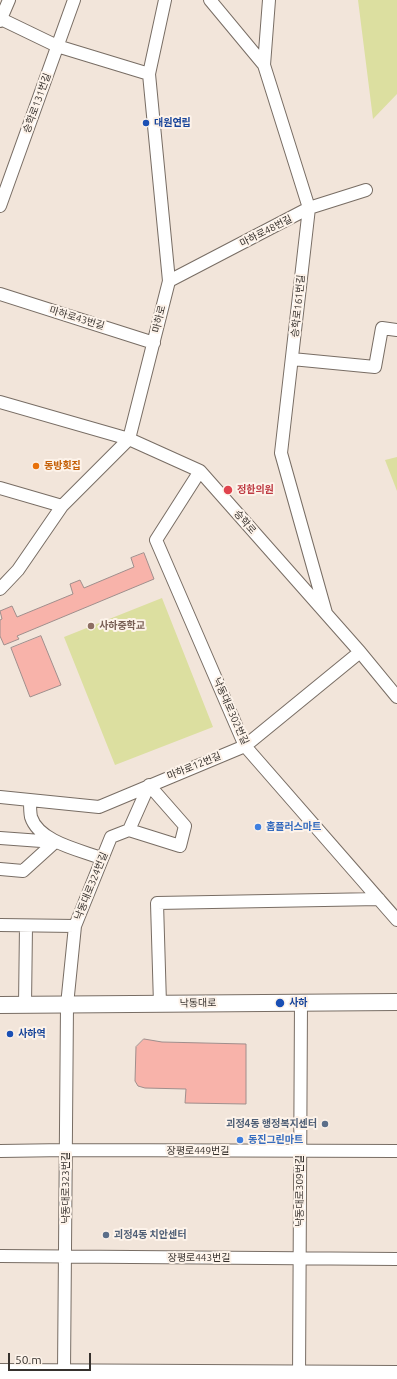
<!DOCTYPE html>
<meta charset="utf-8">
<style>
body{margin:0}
#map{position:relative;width:397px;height:1379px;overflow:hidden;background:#f2e5da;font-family:Ubuntu,sans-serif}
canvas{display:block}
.scale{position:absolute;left:8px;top:1353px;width:83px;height:18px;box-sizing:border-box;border:2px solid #36312d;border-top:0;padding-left:5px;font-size:12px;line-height:14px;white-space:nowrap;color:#36312d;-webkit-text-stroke:3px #fdf3ea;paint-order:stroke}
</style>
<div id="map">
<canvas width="397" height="1379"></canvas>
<div class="scale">50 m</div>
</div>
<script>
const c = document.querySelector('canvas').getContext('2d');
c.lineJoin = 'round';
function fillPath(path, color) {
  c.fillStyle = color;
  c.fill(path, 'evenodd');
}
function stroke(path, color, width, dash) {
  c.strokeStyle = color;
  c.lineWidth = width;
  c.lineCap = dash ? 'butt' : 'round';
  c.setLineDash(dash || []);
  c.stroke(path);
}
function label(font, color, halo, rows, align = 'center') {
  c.font = font + ' Ubuntu,"Noto Sans KR",sans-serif';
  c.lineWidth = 4;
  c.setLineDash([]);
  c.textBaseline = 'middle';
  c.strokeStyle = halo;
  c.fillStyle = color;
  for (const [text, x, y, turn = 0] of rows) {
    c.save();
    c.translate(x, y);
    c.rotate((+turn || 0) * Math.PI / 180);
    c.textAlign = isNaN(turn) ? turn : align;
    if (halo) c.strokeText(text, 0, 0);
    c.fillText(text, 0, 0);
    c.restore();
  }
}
fillPath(new Path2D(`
 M358 0H397V94L373 119Z
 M397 457V491L385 460Z
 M162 598 213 727 115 765 64 637Z`), '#dcdfa0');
const building = new Path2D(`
 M144 553 154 579 17 636 19 639 4 645 0 636V620L2 619 0 611 12 606 17 617 73 594 70 584 80 580 84 588 134 567 131 558Z
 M41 636 61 685 30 697 11 648Z
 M144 1039 162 1042 246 1044V1104L185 1103 186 1089 145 1088 138 1086 135 1081 136 1047Z`);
fillPath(building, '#f8b3aa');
stroke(building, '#9f8e8c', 1);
const minor = new Path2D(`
 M210 0 264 65
 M269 0 264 65 309 208 281 453 326 613
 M1 19 57 46 149 74
 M0 21 9 0
 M0 206 74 0
 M169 281 309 208 366 190
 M0 294 154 343
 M292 359 375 367 382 328 397 330
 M0 402 129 439 200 471 360 652 397 697
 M200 471 156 540 245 746 397 920
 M0 488 62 506
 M0 589 18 570 62 506 129 439 169 281 149 74 165 0
 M0 797 99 807 245 746 360 652
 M30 801C30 806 30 812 31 817 39 842 80 850 101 858
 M0 838 55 842
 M0 869 23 871 55 842
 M0 925 75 926
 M160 1004 157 903 379 899
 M25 1005 26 926
 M0 1151 66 1150 397 1151
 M0 1256 397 1259
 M64 1371 67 1005 75 926 111 837 129 830 149 785 185 826 180 846 129 830
 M299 1379 301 1002`);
const major = new Path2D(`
 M0 1005 397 1002
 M0 1372 397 1374`);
stroke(minor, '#786d64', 14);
stroke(major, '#786d64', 18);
stroke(minor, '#fff', 12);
stroke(major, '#fff', 16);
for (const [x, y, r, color] of [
 [146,123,4,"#1a4fb4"],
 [36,466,4,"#e8710a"],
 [228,490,5,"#e0444e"],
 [91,626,4,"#8d6e63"],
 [258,827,4,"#3f7fe0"],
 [280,1003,5,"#1a4fb4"],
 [10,1034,4,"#1a4fb4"],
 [325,1124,4,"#5c6f8a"],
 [240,1140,4,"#3f7fe0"],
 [106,1235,4,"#5c6f8a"]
]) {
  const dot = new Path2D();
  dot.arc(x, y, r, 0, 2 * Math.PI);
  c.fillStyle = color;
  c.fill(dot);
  stroke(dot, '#fdf3ea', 1.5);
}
label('10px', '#36312d', '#fdf3ea', [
 ["승학로131번길",37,103,-70],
 ["마하로48번길",266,231,-27],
 ["승학로161번길",298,306,-84],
 ["마하로43번길",77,318,17],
 ["마하로",159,319,-76],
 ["승학로",245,522,49],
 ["낙동대로302번길",231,711,66],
 ["마하로12번길",194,766,-22],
 ["낙동대로324번길",91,886,-68],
 ["낙동대로",198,1003,-1],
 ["장평로449번길",198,1151],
 ["낙동대로323번길",66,1188,-90],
 ["낙동대로309번길",300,1191,-90],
 ["장평로443번길",199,1258]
]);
label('bold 10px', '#164399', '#fdf3ea', [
 ["대원연립",154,123],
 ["사하",289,1003],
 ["사하역",18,1034]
], 'left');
label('bold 10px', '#c56008', '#fdf3ea', [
 ["동방횟집",44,466]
], 'left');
label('bold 10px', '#be3a42', '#fdf3ea', [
 ["정한의원",237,490]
], 'left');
label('bold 10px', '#785e54', '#fdf3ea', [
 ["사하중학교",99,626]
], 'left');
label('bold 10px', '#366cbe', '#fdf3ea', [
 ["홈플러스마트",266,827],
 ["동진그린마트",248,1140]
], 'left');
label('bold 10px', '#4e5e75', '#fdf3ea', [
 ["괴정4동 행정복지센터",317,1124],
 ["괴정4동 치안센터",114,1235,"left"]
], 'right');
</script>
